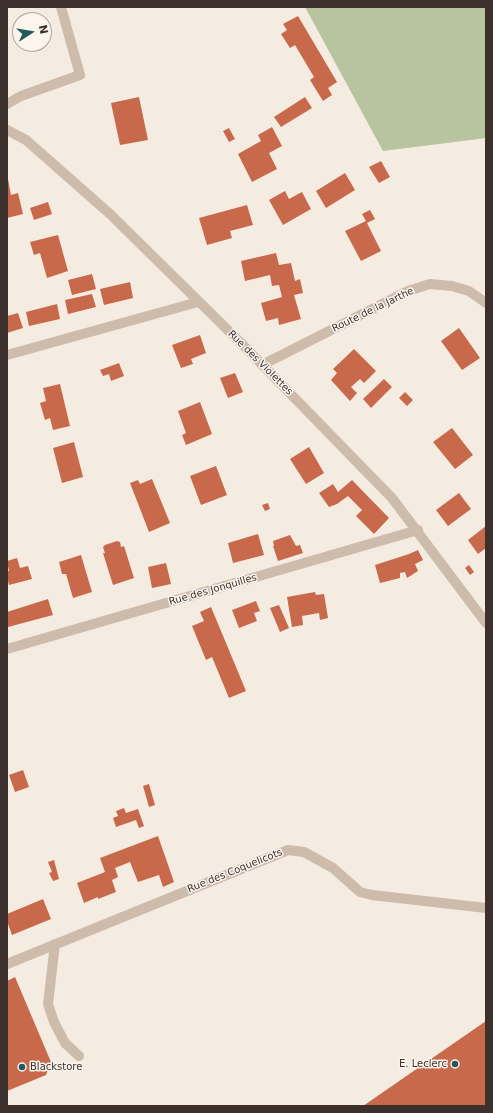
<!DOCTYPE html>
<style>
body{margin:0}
#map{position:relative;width:493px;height:1113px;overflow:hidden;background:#f4ebe1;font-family:"DejaVu Sans",sans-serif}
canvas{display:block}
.frame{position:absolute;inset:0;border:8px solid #3b302b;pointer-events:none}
.north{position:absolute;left:12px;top:12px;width:40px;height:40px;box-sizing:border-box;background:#fbf5ee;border:1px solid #aea6a0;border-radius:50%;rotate:78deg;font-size:11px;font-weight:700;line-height:16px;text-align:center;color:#3b302b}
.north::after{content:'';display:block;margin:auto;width:14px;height:18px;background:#1f5a5e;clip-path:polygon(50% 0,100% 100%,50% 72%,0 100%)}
</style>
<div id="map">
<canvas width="493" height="1113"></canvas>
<div class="frame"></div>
<div class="north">N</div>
</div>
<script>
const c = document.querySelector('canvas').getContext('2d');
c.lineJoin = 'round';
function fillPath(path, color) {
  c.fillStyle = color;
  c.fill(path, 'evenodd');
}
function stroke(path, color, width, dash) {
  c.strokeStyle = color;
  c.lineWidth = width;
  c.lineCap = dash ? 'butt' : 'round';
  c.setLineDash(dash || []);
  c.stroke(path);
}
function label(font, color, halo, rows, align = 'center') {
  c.font = font + ' "DejaVu Sans",sans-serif';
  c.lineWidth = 3;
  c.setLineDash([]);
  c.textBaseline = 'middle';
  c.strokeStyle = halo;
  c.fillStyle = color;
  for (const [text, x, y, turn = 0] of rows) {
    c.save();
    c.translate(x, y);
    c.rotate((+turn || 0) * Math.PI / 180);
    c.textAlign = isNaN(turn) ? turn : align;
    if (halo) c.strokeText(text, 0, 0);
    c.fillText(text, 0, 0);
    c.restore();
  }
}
fillPath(new Path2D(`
 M305 7H486V138L383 151Z`), '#b8c4a0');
fillPath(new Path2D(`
 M298 16 337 82 328 88 332 95 323 101 310 80 314 77 295 45 290 48 281 34 287 30 283 24Z
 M139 97 148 140 120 145 111 103Z
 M305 97 312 108 281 127 274 117Z
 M272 127 282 146 269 153 277 169 252 182 238 154 261 141 258 135Z
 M229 128 235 139 229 142 223 131Z
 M381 161 390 177 379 183 369 167Z
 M345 173 355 190 326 208 316 191Z
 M8 179 11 195 18 193 23 214 7 218Z
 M285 191 289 199 302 192 311 209 283 225 269 200Z
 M48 202 52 214 34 220 30 208Z
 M247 205 253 225 230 231 232 238 207 245 199 218Z
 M370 210 375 219 367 223 381 251 361 261 345 231 366 221 362 214Z
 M58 235 68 271 47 278 40 253 34 255 30 242Z
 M276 253 279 265 291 263 295 281 300 279 303 293 294 295 301 319 279 325 278 318 266 321 261 303 282 297 279 285 272 286 270 275 245 281 241 261Z
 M92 274 96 289 72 295 68 280Z
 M130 282 133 298 104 305 100 289Z
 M92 294 96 307 68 314 65 300Z
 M57 304 60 319 29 326 26 312Z
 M18 313 23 328 7 333V316Z
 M459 328 480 358 462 370 441 341Z
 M200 335 206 353 191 359 193 364 181 368 172 345Z
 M354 349 376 371 364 383 360 379 351 387 357 393 350 401 331 380 337 373 333 369Z
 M119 363 124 376 111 381 109 374 103 376 100 370Z
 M235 373 243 392 228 398 220 378Z
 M384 379 392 387 371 408 363 399Z
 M60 384 70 426 53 430 50 418 45 420 40 403 46 401 43 388Z
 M405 392 413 400 407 406 399 398Z
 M200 402 212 434 186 445 182 435 186 433 178 411Z
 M452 428 473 455 455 469 433 442Z
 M74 442 83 477 62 483 53 448Z
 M309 447 324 473 306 484 290 459Z
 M216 466 227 495 201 505 190 476Z
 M152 479 170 523 149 532 130 483 138 480 140 484Z
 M352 480 389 518 374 534 356 516 362 510 348 496 337 504 329 507 319 493 333 484 338 492Z
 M459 493 471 509 448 526 436 510Z
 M268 503 270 509 265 511 262 505Z
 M486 526V548L478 554 468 540Z
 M258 534 264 555 233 563 228 543Z
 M290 535 296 546 300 545 303 553 278 561 273 546H274L273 541Z
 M117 541 120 542 121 547 124 546 134 578 113 585 103 553H105L103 547 105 545Z
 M418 550 423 560 415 564 418 571 407 578 405 572 400 573V578L380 583 375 565 409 554Z
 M81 555 92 592 73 598 66 574H62L59 562Z
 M17 558 20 568 28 566 32 579 9 585 7 577V571H9L7 561Z
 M166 563 171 584 152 588 148 567Z
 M469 565 474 572 470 575 465 568Z
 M315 592 316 595 324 594 328 618 320 620 319 613 302 616 303 625 292 627 287 597Z
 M48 599 53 615 8 627 7 612Z
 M256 601 260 611 254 613 257 621 239 628 232 610Z
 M279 605 289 628 280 632 270 608Z
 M211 607 246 691 229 698 212 657 206 660 192 626 204 621 200 612Z
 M23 770 29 787 15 792 9 775Z
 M149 784 155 805 149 807 143 786Z
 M124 808 126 813 138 809 144 826 139 828 136 820 116 827 113 818 118 816 116 811Z
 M158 836 174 882 163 887 159 875 138 882 130 862 115 868 118 877 112 880 116 892 98 899V897L84 903 77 883 105 872 100 858Z
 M54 860 59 879 53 881 49 873 52 872 48 862Z
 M43 899 51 919 12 935 7 921V914Z
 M15 977 51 1062 46 1075 7 1091V981Z
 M486 1021V1106H363Z`), '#c8694b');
stroke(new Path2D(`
 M7 104 21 96 80 75 61 7
 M7 355 198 302
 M262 365 408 291 430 284 452 286 469 291 486 303
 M7 649 418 530
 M55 944 48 1004 54 1022 65 1043 79 1056
 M7 964 288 850 304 852 333 868 360 892 372 895 486 908`), '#cdbbac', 10);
stroke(new Path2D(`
 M7 130 26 140 110 214 242 344 392 498 486 623`), '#cdbbac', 10);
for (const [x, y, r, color] of [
 [455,1064,4,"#1f5a5e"],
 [22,1067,4,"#1f5a5e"]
]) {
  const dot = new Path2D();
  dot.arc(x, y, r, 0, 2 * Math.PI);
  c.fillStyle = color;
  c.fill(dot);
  stroke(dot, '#fbf5ee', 1.5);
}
label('10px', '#3b302b', '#fbf5ee', [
 ["Route de la Jarthe",373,310,-26],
 ["Rue des Violettes",260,363,45],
 ["Rue des Jonquilles",213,590,-16],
 ["Rue des Coquelicots",235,871,-22]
]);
label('10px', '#3b302b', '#fbf5ee', [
 ["E. Leclerc",447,1064],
 ["Blackstore",30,1067,"left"]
], 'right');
</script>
